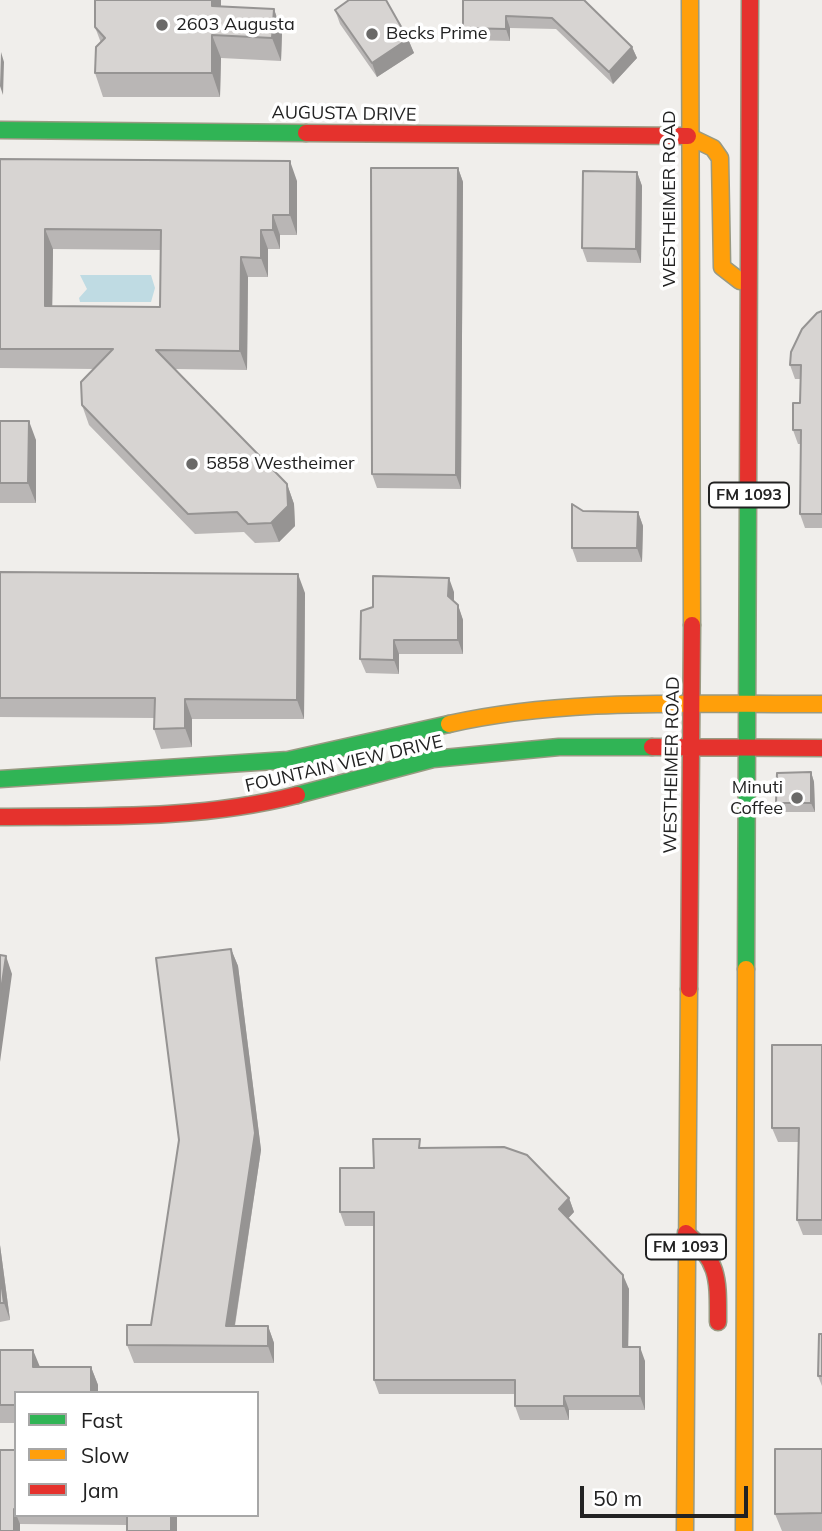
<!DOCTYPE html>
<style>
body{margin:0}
#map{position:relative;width:822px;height:1531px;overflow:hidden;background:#f0eeeb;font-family:Mulish,sans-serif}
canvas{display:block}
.legend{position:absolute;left:14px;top:1391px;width:245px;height:126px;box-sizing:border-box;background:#fff;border:2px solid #a7a7a7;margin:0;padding:9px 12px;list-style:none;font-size:21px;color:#222}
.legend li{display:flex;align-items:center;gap:14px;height:35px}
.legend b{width:35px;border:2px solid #a7a7a7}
.scale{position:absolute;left:580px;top:1486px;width:168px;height:32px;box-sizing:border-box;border:4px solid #222;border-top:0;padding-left:9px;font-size:21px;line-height:24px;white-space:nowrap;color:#222;-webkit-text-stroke:5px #fff;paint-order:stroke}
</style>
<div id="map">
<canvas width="822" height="1531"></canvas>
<ul class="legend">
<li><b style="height:9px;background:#30b455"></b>Fast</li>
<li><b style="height:9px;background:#ff9f0a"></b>Slow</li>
<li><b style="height:9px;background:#e5322d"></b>Jam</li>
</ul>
<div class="scale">50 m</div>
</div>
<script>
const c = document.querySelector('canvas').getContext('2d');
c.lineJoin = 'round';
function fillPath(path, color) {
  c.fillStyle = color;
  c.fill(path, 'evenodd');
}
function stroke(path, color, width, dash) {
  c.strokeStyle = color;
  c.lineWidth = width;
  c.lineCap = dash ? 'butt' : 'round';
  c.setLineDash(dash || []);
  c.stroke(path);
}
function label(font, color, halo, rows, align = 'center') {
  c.font = font + ' Mulish,sans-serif';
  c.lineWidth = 7;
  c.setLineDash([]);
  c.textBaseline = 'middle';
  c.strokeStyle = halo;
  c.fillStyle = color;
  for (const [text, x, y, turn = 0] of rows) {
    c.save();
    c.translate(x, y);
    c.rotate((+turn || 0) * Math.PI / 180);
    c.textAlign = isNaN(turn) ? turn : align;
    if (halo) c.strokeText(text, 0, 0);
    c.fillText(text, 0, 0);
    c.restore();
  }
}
fillPath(new Path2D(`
 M80 275H151L155 288 151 302H80L79 298 87 289Z`), '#bfdbe3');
const fast = new Path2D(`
 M0 130 306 133
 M0 779 288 760 449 724
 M297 795 433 759 559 747H652
 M746 969 748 495`);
const slow = new Path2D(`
 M690 0 692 625
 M688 136 713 148 720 158 722 267 740 281
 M449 724C568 697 700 705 822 704
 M685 1531 689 989
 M744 1531 746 969`);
const jam = new Path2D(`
 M306 133 688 136
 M748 495 750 0
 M652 747 822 748
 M0 817C100 816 200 820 297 795
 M689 989 692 625
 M686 1233C720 1262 718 1280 718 1322`);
stroke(fast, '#999a82', 19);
stroke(slow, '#999a82', 19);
stroke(jam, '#999a82', 19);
stroke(fast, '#30b455', 16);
stroke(slow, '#ff9f0a', 16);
stroke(jam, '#e5322d', 16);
fillPath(new Path2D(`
 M463 0H584L632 47 637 58 613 84 556 29 510 28V41L467 40 463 28Z
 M221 7 274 9 282 33 281 61 221 58 220 97H103L95 73 101 43 95 27Z
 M335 10 408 39 414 53 377 77 340 24Z
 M0 159 297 181V235H280V249H268V277H248L247 370 175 369 287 484 294 504 295 526 279 542 255 543 244 532 195 534 89 425 82 405 94 369 0 368ZM53 249 161 250 160 307 52 306Z
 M458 168 463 182 461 489 377 488 372 474Z
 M637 172 642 186 641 263 587 262 582 248Z
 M822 311V528H805L800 514 801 444H798L793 430 800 403 801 379H795L790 365Z
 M0 421 36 440V503H0Z
 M583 511 638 512 643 526 642 562H577L572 548Z
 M0 572 305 593 304 719H192V747L161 749 154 729 155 718 0 717Z
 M454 592V601L458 605 463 620V654H399V674L366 673 360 659Z
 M811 772 814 782 815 812H779L776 803Z
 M231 949 238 966 261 1150 235 1326H268L274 1343V1363H134L127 1345 151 1325Z
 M822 1045V1235H803L797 1220 798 1142H778L772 1128Z
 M423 1148 569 1198 574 1212 568 1218 629 1289 628 1347 645 1361V1410H569V1420H520L515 1406V1394H379L374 1380V1226H345L340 1212 374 1168Z
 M0 1245 10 1320 0 1322Z
 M822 1334V1386L818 1376Z
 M0 1350 40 1367H91L98 1385V1393H16V1423H0Z
 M822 1449V1531H782L775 1514Z
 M16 1450V1515H177V1531L127 1525 20 1524 0 1531Z`), '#b9b6b5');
fillPath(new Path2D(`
 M212 0H221V30L212 6Z
 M274 9 282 33 281 61 272 38Z
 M506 16 510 28V41L506 29Z
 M212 35 221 58 220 97 212 73Z
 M408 39 414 53 377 77 372 63Z
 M632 47 637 58 613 84 609 72Z
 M1 52 4 62 3 95 0 86Z
 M290 161 297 181V235L290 215Z
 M458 168 463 182 461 489 456 475Z
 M637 172 642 186 641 263 636 249Z
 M273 215 280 235V249L273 230Z
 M45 229 53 249 52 325 45 306Z
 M261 230 268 249V277L261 258Z
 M241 257 248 277 247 370 240 351Z
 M29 421 36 440V503L28 483Z
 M287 484 294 504 295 526 279 542 271 523Z
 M638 512 643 526 642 562 637 548Z
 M298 574 305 593 304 719 297 700Z
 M449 578 454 592V610L448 596Z
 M458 605 463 620V654L458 640Z
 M394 640 399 654V674L394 660Z
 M185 699 192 719V747L185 728Z
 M811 772 814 782 815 812 811 803Z
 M231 949 238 966 261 1150 232 1343 226 1326Z
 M6 956 12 974 0 1062V997Z
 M569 1198 574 1212 564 1223 559 1209Z
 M0 1245 10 1320 4 1303 0 1274Z
 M623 1275 629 1289 628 1361 623 1347Z
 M268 1326 274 1343V1363L268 1346Z
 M640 1347 645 1361V1410L640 1396Z
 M33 1350 40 1367H33Z
 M91 1367 98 1385V1393H91Z
 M564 1396 569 1410V1420L564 1406Z
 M14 1509 20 1524V1531H14Z
 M171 1515H177V1531H171Z`), '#969493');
const building = new Path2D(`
 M95 0H212V6L274 9 272 38 212 35V73H95L96 47 105 38 95 27Z
 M349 0H386L408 39 372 63 335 10Z
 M463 0H584L632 47 609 72 552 18 506 16V29L463 28Z
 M0 159 290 161V215H273V230H261V258L241 257 240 351 156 350 287 484 288 506 271 523 248 524 237 512 188 514 82 405 81 382 113 349H0ZM45 229 161 230 160 307 45 306Z
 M371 168H458L456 475 372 474Z
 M583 171 637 172 636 249 582 248Z
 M822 311V514H800L801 430H793V403H800L801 365H790L791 352 802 329 817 313Z
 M0 421H29L28 483H0Z
 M572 504 583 511 638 512 637 548H572Z
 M0 572 298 574 297 700 185 699V728L154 729 155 698H0Z
 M373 576 449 578 448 596 458 605V640H394V660L360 659 361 611 373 607Z
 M811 772V803H776L777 773Z
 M231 949 255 1133 226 1326H268V1346L127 1345V1325H151L179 1140 156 958Z
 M0 955 6 956 0 997Z
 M772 1045H822V1220H797L799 1128H772Z
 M373 1139H420L419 1148 504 1147 527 1155 569 1198 559 1209 623 1275V1347H640V1396H564V1406H515V1380H374V1212H340V1168H374Z
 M0 1274 4 1303H0Z
 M819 1334H822V1376H818Z
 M0 1350H33V1367H91V1393H16V1405H0Z
 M775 1449H822V1513L775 1514Z
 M0 1450H16V1509H14V1531H0Z
 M127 1515H171V1531H127Z`);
fillPath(building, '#d7d4d2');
stroke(building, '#969493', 2);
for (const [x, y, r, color] of [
 [162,25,7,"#6a6968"],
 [372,34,7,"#6a6968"],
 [192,464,7,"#6a6968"],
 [797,798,7,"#6a6968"]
]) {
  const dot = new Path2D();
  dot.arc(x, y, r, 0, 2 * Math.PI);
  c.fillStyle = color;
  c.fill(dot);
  stroke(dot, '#fff', 2.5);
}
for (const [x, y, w] of [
 [749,495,80],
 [686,1247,80]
]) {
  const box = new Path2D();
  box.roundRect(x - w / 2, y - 12.5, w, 25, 5);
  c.fillStyle = '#fff';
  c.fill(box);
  stroke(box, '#222', 2);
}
label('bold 16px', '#222', null, [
 ["FM 1093",749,495],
 ["FM 1093",686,1247]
]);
label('18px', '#222', '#fff', [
 ["2603 Augusta",176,25],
 ["Becks Prime",386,34],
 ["5858 Westheimer",206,464],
 ["Minuti",783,788,"right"],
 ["Coffee",783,809,"right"]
], 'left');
label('18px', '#222', '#fff', [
 ["AUGUSTA DRIVE",344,114,1],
 ["WESTHEIMER ROAD",670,199,-90],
 ["FOUNTAIN VIEW DRIVE",344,764,-13],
 ["WESTHEIMER ROAD",672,765,-89]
]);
</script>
